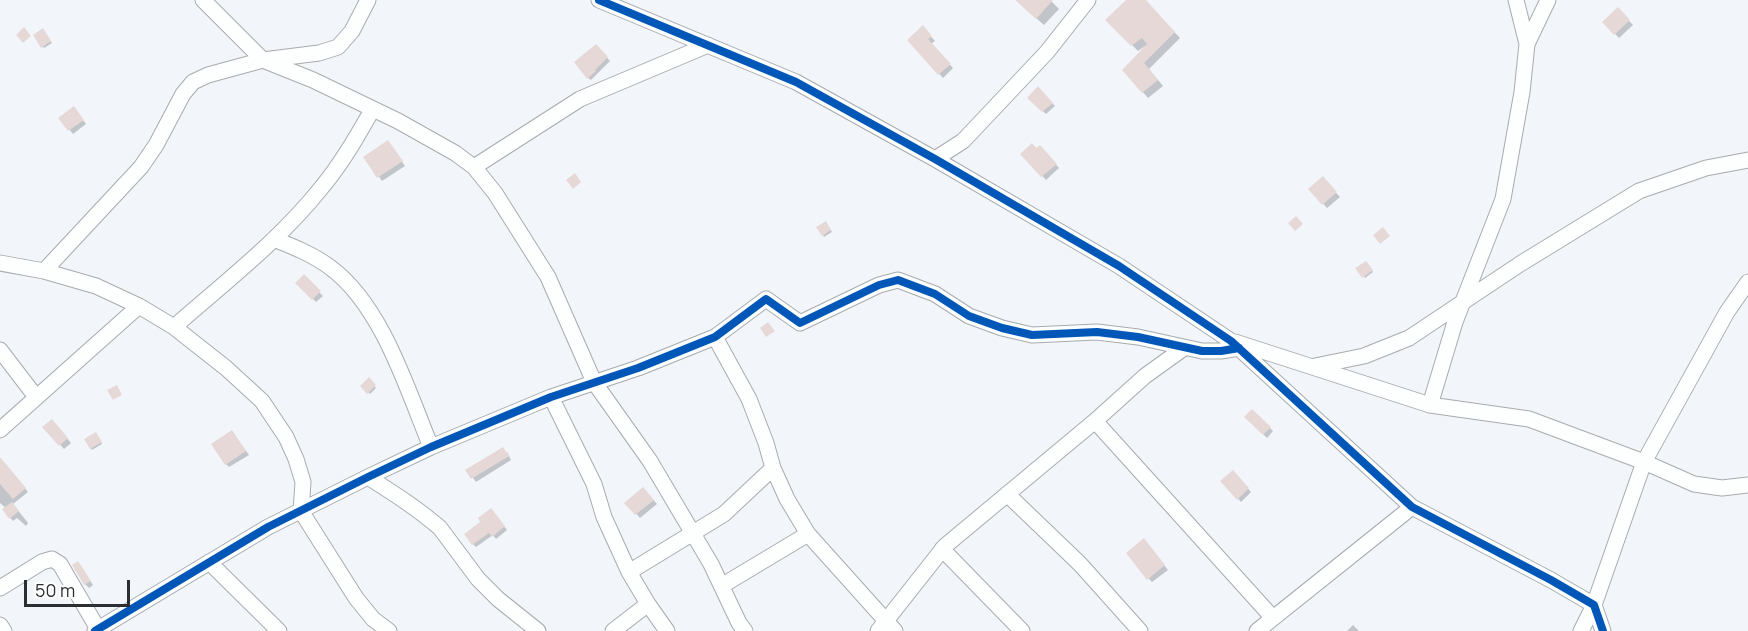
<!DOCTYPE html>
<style>
body{margin:0}
#map{position:relative;width:1748px;height:631px;overflow:hidden;background:#f2f6fa;font-family:Manrope,sans-serif}
canvas{display:block}
.scale{position:absolute;left:24px;top:580px;width:106px;height:27px;box-sizing:border-box;border:3px solid #2c2f32;border-top:0;padding-left:8px;font-size:18px;line-height:21px;white-space:nowrap;color:#2c2f32;-webkit-text-stroke:4px #fff;paint-order:stroke}
</style>
<div id="map">
<canvas width="1748" height="631"></canvas>
<div class="scale">50 m</div>
</div>
<script>
const c = document.querySelector('canvas').getContext('2d');
c.lineJoin = 'round';
function fillPath(path, color) {
  c.fillStyle = color;
  c.fill(path, 'evenodd');
}
function stroke(path, color, width, dash) {
  c.strokeStyle = color;
  c.lineWidth = width;
  c.lineCap = dash ? 'butt' : 'round';
  c.setLineDash(dash || []);
  c.stroke(path);
}
fillPath(new Path2D(`
 M1016 0H1053L1051 1 1059 9 1044 25Z
 M1128 0H1144L1180 38 1149 69 1163 86 1148 98 1124 70 1148 44 1138 51 1107 20Z
 M1618 9 1633 25 1619 38 1604 22Z
 M926 31 935 41 931 44 953 68 943 78 909 40Z
 M44 32 52 43 44 48 35 36Z
 M596 46 610 61 591 80 588 78Z
 M1038 88 1055 106 1046 114 1029 98Z
 M77 112 86 124 73 134 60 118Z
 M391 146 405 166 382 181 365 157Z
 M1040 147 1059 168 1046 180 1022 154 1037 150Z
 M1322 178 1340 197 1327 208 1310 189Z
 M827 224 832 232 824 237 823 235Z
 M1366 263 1373 272 1365 278 1357 269Z
 M304 277 323 296 316 302 297 283Z
 M369 380 376 388 370 394 362 386Z
 M1252 411 1273 431 1267 438 1246 417Z
 M56 425 71 443 64 449 45 427Z
 M232 432 249 455 229 467 226 464Z
 M97 435 102 444 92 450 91 448Z
 M507 452 511 460 476 482 467 470Z
 M7 467 28 492 13 504 28 523 26 526 17 518 13 521 4 510 6 508 0 503V469Z
 M1233 472 1251 492 1241 502 1222 481Z
 M647 493 657 504 640 518 627 503Z
 M494 514 507 530 496 539 493 535 476 547 473 544 483 522Z
 M1147 544 1168 570 1152 582 1149 579Z
 M81 567 93 585 89 588 85 584Z
 M1353 625 1359 631H1347Z`), '#0003');
fillPath(new Path2D(`
 M1015 0H1053L1036 19Z
 M1126 0H1146L1175 32 1144 63 1158 80 1142 93 1122 70 1147 44 1142 38 1131 46 1105 20Z
 M1618 7 1630 20 1614 35 1602 22Z
 M923 25 932 36 928 39 951 64 938 75 907 40Z
 M24 27 31 36 23 43 16 35Z
 M43 28 51 41 41 48 33 35Z
 M596 44 608 57 595 70 596 71 587 79 574 62Z
 M1038 86 1053 103 1042 112 1027 98Z
 M74 106 84 120 68 131 58 118Z
 M388 140 403 161 377 178 363 157Z
 M1032 143 1036 148 1040 145 1057 164 1041 177 1020 154Z
 M575 173 581 182 573 189 566 180Z
 M1323 176 1337 192 1322 205 1308 189Z
 M1296 216 1303 224 1295 231 1288 223Z
 M826 221 831 230 822 236 816 227Z
 M1383 227 1390 236 1380 244 1373 235Z
 M1366 261 1373 270 1362 278 1355 268Z
 M304 274 321 291 312 300 295 283Z
 M768 322 775 331 766 337 760 328Z
 M369 377 376 385 367 394 360 386Z
 M117 385 122 395 113 400 107 390Z
 M1252 409 1271 427 1263 435 1244 417Z
 M52 419 68 438 59 446 42 427Z
 M232 430 246 451 225 465 211 444Z
 M96 432 102 442 90 449 84 439Z
 M503 447 509 456 471 479 465 470Z
 M0 457 26 488 13 499 0 484Z
 M1233 470 1249 488 1237 500 1220 481Z
 M643 487 654 500 635 515 624 503Z
 M12 502 19 511 9 519 2 509Z
 M491 508 505 526 492 537 489 533 472 545 464 534 480 522 478 518Z
 M1144 538 1165 565 1147 580 1126 553Z
 M78 561 91 581 84 585 72 565Z`), '#e6d8d7');
const street = new Path2D(`
 M203 0 263 60 313 80 398 121 455 153 474 167 495 193 548 277 594 382 650 461 711 564 739 623 745 631
 M599 0 796 82 935 159 1119 266 1231 341 1412 507 1551 580 1594 605 1603 631
 M1527 44 1548 0
 M935 159 963 141 980 123 1047 52 1088 0
 M474 167 580 99 708 45
 M274 239C294 247 314 255 331 268 382 306 407 389 431 447
 M0 263 44 271 96 286 139 306 174 327 226 368 262 401 286 437 296 459 303 482 301 511 356 598 373 619 389 631
 M44 271 141 167 156 145 183 94 193 82 208 75 263 60 319 53 338 47 352 31 368 0
 M174 327C224 283 280 240 322 187 342 163 357 137 372 110
 M715 337 749 399 766 443 773 468 787 499 808 534 895 631
 M1235 342 1430 405 1529 419 1644 462 1694 484 1722 488 1748 485
 M0 350 36 397
 M1315 366 1364 356 1409 338 1520 264 1639 191 1706 168 1748 160
 M551 397 594 484 604 517 629 572 648 604 667 631
 M1430 405 1455 322 1503 199 1522 92 1527 44 1516 0
 M1095 421 1273 618
 M0 430 139 306
 M368 477C393 493 417 508 440 528L478 579 498 599 538 631
 M1007 494 1080 564 1140 631
 M942 549 1022 631
 M209 562 279 631
 M629 572 724 514 773 468
 M723 585 808 534
 M0 588 42 562 52 559 60 564 98 629
 M0 625 4 631
 M95 631 268 527 368 477 431 447 551 397 638 368 715 337 766 299 800 323 879 285 898 280 935 294 969 316 1002 328 1032 335 1097 332 1138 337 1202 351H1221L1239 348
 M613 631 648 604
 M878 631 945 546 1095 421 1145 376 1184 348
 M1257 631 1412 507
 M1581 631 1594 605 1644 462 1727 312 1748 282`);
stroke(street, '#a8abae', 17);
stroke(street, '#fdfefe', 15);
stroke(new Path2D(`
 M599 0 796 82 935 159 1119 266 1231 341 1412 507 1551 580 1594 605 1603 631
 M95 631 268 527 368 477 431 447 551 397 638 368 715 337 766 299 800 323 879 285 898 280 935 294 969 316 1002 328 1032 335 1097 332 1138 337 1202 351H1221L1239 348`), '#0057b8', 8);
</script>
